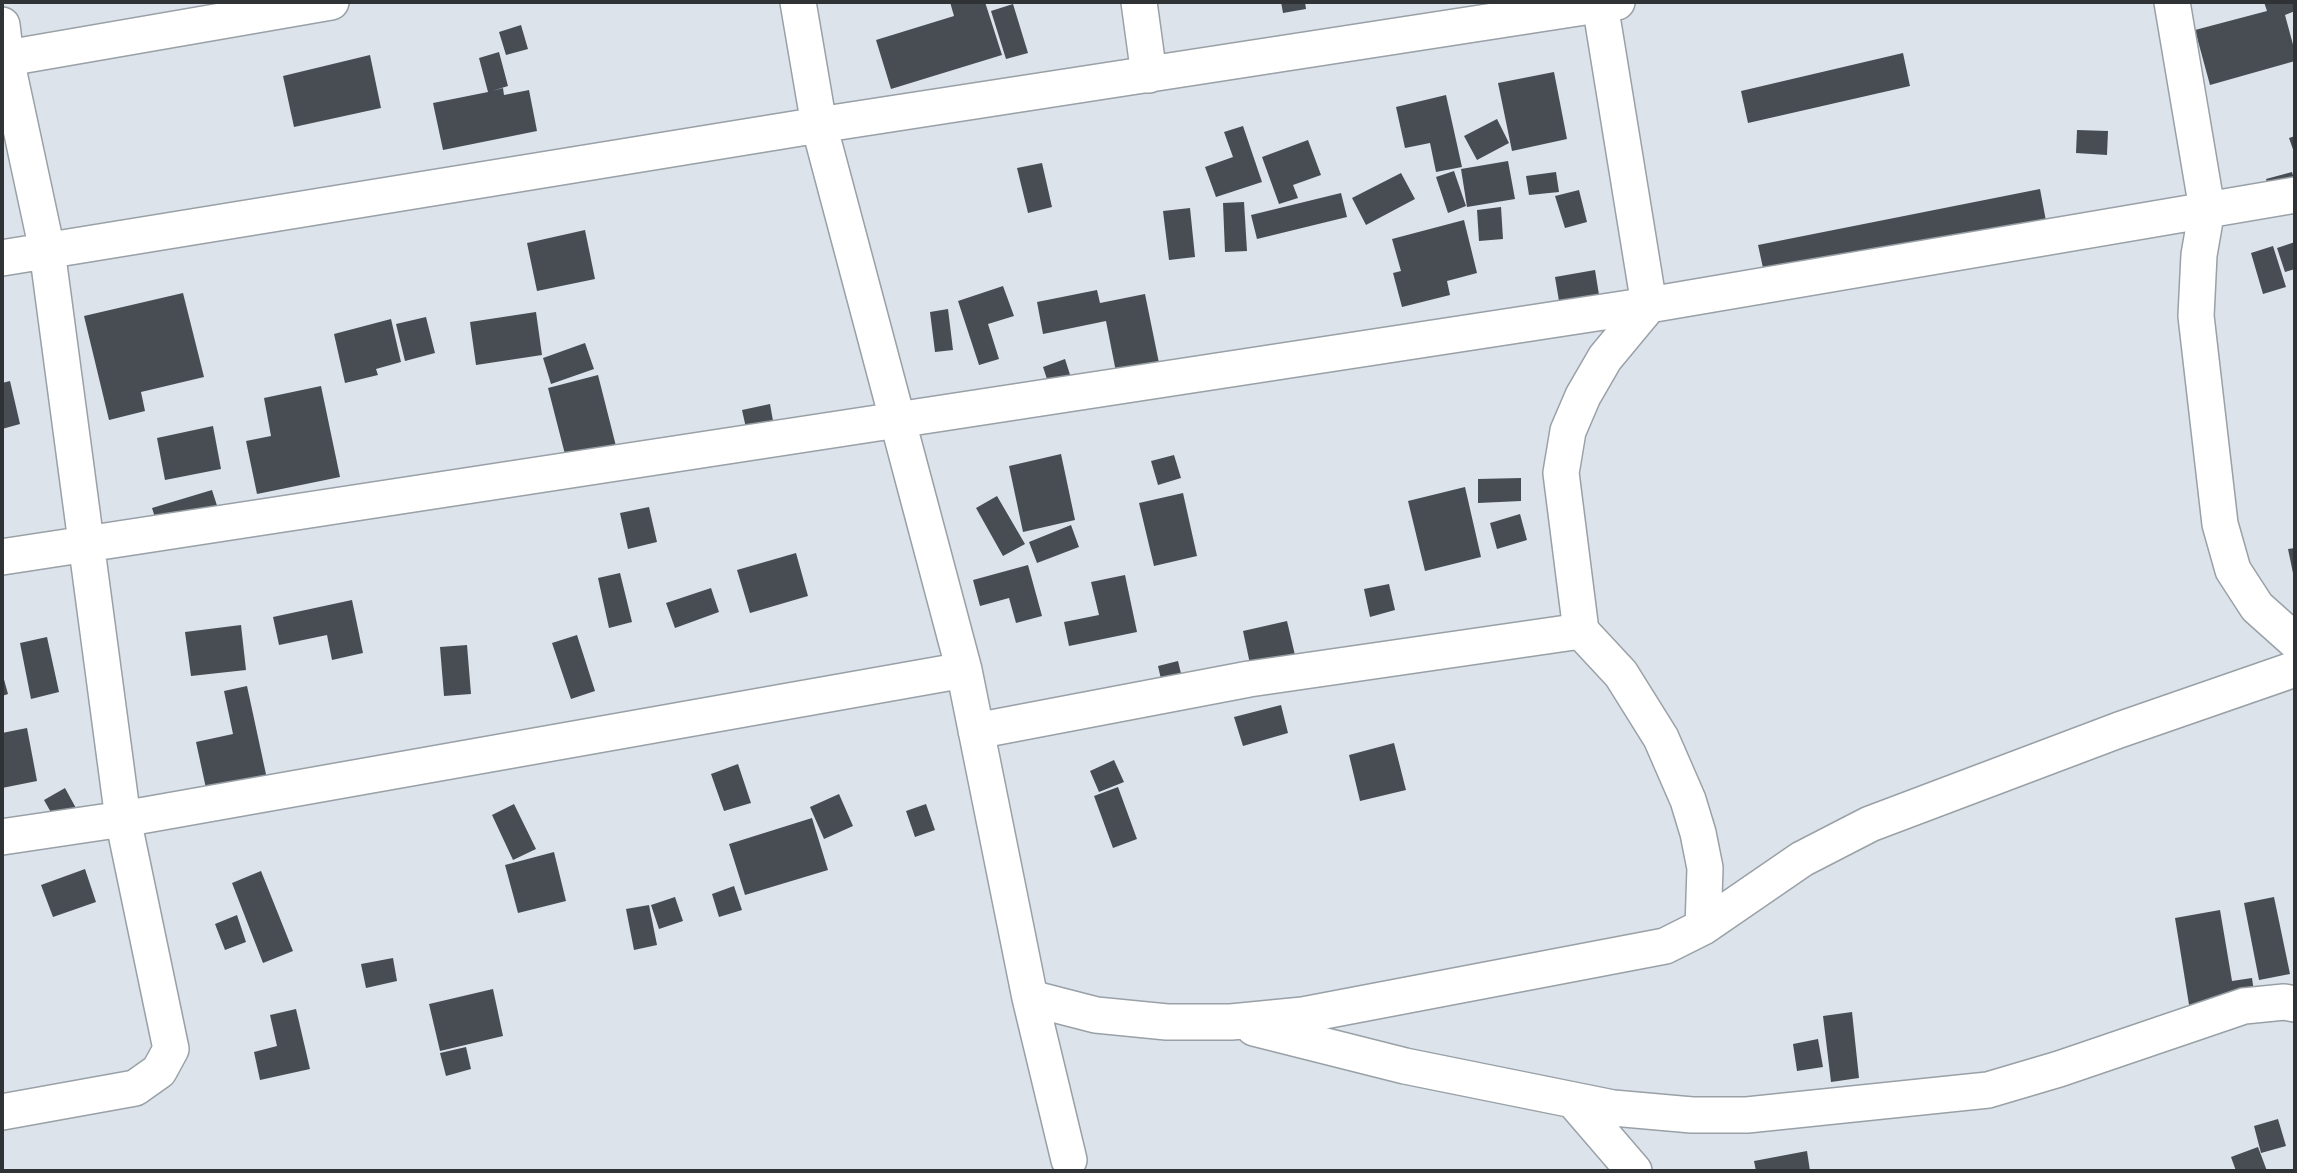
<!DOCTYPE html>
<style>
body{margin:0}
#map{position:relative;width:2297px;height:1173px;overflow:hidden;background:#dce3eb;font-family:"Space Grotesk",sans-serif}
canvas{display:block}
.frame{position:absolute;inset:0;border:4px solid #303336;pointer-events:none}
</style>
<div id="map">
<canvas width="2297" height="1173"></canvas>
<div class="frame"></div>
</div>
<script>
const c = document.querySelector('canvas').getContext('2d');
c.lineJoin = 'round';
function fillPath(path, color) {
  c.fillStyle = color;
  c.fill(path, 'evenodd');
}
function stroke(path, color, width, dash) {
  c.strokeStyle = color;
  c.lineWidth = width;
  c.lineCap = dash ? 'butt' : 'round';
  c.setLineDash(dash || []);
  c.stroke(path);
}
fillPath(new Path2D(`
 M950 2H985L1002 55 891 89 876 40 954 16Z
 M1281 2H1305L1306 9 1283 13Z
 M2264 2H2295V11L2285 15 2295 52V61L2210 85 2195 30 2267 11Z
 M1013 4 1028 53 1006 59 991 11Z
 M521 25 528 49 506 55 499 32Z
 M499 52 508 86 492 91 503 88 504 95 529 90 537 131 443 150 433 103 488 92 479 58Z
 M1903 53 1910 86 1748 123 1741 91Z
 M370 55 381 108 294 127 283 76Z
 M1554 72 1567 139 1512 151 1498 83Z
 M1446 95 1462 167 1436 172 1430 143 1405 148 1396 107Z
 M1497 119 1509 143 1477 160 1464 136Z
 M1243 126 1262 182 1216 197 1205 167 1233 157 1224 132Z
 M2077 130 2108 131 2107 155 2076 153Z
 M2295 136V155L2289 138Z
 M1308 140 1321 175 1293 185 1298 198 1279 204 1262 157Z
 M1508 161 1515 199 1467 207 1461 169Z
 M1042 163 1052 207 1028 213 1017 168Z
 M1454 171 1466 206 1448 213 1436 177Z
 M1556 172 1559 192 1529 195 1526 176Z
 M2292 172 2295 183 2273 200 2266 179Z
 M1401 173 1415 199 1366 225 1352 198Z
 M2040 189 2046 221 1765 277 1758 245Z
 M1579 190 1587 222 1565 228 1555 196Z
 M1341 193 1347 217 1257 239 1251 215Z
 M1244 202 1247 251 1225 252 1223 203Z
 M1501 207 1503 239 1479 241 1477 210Z
 M1190 208 1195 257 1169 260 1163 211Z
 M1464 220 1477 273 1447 281 1450 295 1402 307 1393 273 1401 271 1392 239Z
 M585 230 595 279 537 291 527 243Z
 M2295 242V269L2285 272 2277 248Z
 M2273 246 2286 287 2263 294 2251 253Z
 M1595 270 1600 301 1560 307 1555 277Z
 M1003 286 1014 316 988 324 999 359 979 365 958 301Z
 M1097 290 1100 303 1145 294 1159 363 1116 372 1106 321 1043 334 1037 302Z
 M183 293 204 377 141 392 145 411 109 420 84 316Z
 M948 309 953 350 935 352 930 312Z
 M536 312 542 355 476 365 470 322Z
 M426 317 435 353 405 361 396 324Z
 M391 319 401 362 376 369 378 375 345 383 334 334Z
 M585 343 594 369 551 384 543 358Z
 M1065 359 1073 384 1051 391 1043 367Z
 M598 375 618 454 568 466 548 388Z
 M10 381 20 424 2 429V383Z
 M321 386 340 477 257 494 246 441 271 436 264 398Z
 M770 404 775 432 748 437 742 410Z
 M213 426 221 469 165 480 157 438Z
 M1061 454 1075 520 1023 532 1009 466Z
 M1174 455 1181 478 1158 485 1151 461Z
 M1521 478V501L1478 503V479Z
 M1465 487 1481 557 1425 571 1408 501Z
 M212 490 221 518 161 536 152 508Z
 M1183 493 1197 556 1154 566 1139 503Z
 M997 496 1025 544 1003 556 976 508Z
 M649 507 657 542 628 549 620 513Z
 M1520 514 1527 540 1497 549 1490 523Z
 M1071 525 1079 547 1037 563 1029 542Z
 M2295 548V573H2293L2288 549Z
 M796 553 808 596 750 613 737 570Z
 M1028 565 1042 616 1016 623 1009 598 980 606 973 580Z
 M620 573 632 622 609 628 598 578Z
 M1125 575 1137 632 1069 646 1064 622 1099 615 1091 582Z
 M1389 584 1395 610 1370 617 1364 589Z
 M711 588 719 612 675 628 666 603Z
 M352 600 363 653 332 660 327 635 279 645 273 617Z
 M1287 621 1298 668 1253 678 1243 631Z
 M241 625 246 670 191 676 185 632Z
 M577 635 595 691 571 699 552 643Z
 M47 637 59 692 31 699 20 643Z
 M467 645 471 694 444 696 440 647Z
 M1178 661 1184 686 1164 692 1158 666Z
 M2 672 8 694 2 696Z
 M247 686 267 779 207 793 196 742 233 734 224 691Z
 M1281 705 1288 733 1243 746 1234 717Z
 M27 728 37 781 2 788V733Z
 M1394 743 1406 790 1360 801 1349 755Z
 M1114 760 1124 782 1099 792 1090 771Z
 M738 764 751 803 724 811 711 774Z
 M1118 787 1137 839 1113 848 1094 796Z
 M65 788 83 821 62 832 44 800Z
 M839 794 853 826 824 839 810 807Z
 M514 804 536 849 513 860 492 815Z
 M926 804 935 830 915 837 906 811Z
 M812 818 828 870 745 895 729 844Z
 M554 852 566 901 518 913 505 865Z
 M85 869 96 902 53 917 41 885Z
 M261 871 293 951 263 963 232 883Z
 M734 886 742 910 719 917 712 894Z
 M675 897 683 921 659 929 651 905Z
 M2274 897 2290 974 2259 980 2244 903Z
 M649 905 657 945 634 950 626 909Z
 M2220 910 2232 981 2252 978 2256 1006 2191 1017 2175 918Z
 M237 915 246 942 225 950 215 924Z
 M393 958 397 981 366 988 361 964Z
 M493 989 503 1036 440 1051 429 1004Z
 M296 1009 310 1069 260 1080 254 1052 277 1046 270 1015Z
 M1852 1012 1859 1078 1831 1082 1823 1016Z
 M1818 1039 1823 1067 1797 1071 1793 1044Z
 M466 1047 471 1069 446 1076 440 1053Z
 M2278 1119 2286 1146 2261 1153 2254 1126Z
 M2258 1147 2267 1171H2236L2231 1157Z
 M1807 1151 1810 1171H1756L1754 1161Z`), '#474d53');
const minor = new Path2D(`
 M798 2 819 125 964 670 1030 998 1069 1160
 M1139 2 1149 75
 M2172 2 2207 209 2199 255 2196 316 2220 524 2233 570 2257 607 2295 641
 M1600 4 1649 305 1605 358 1583 396 1568 431 1561 473 1581 631 1621 674 1661 738 1688 800 1698 833 1705 868 1703 927
 M2 25 6 59 47 250 123 819 171 1049 159 1071 135 1088 2 1112
 M2 59 331 2
 M2 258 819 125 1617 2
 M2 557 1649 305 2295 195
 M976 731 1249 679 1581 631
 M2 837 123 819 964 670
 M1030 998 1096 1015 1167 1022H1231L1303 1015 1665 946 1703 927 1802 859 1870 824 2119 730 2295 669
 M1254 1028 1405 1066 1613 1108 1692 1115H1747L1988 1090 2059 1069 2244 1006 2284 1002 2295 1004
 M1573 1100 1634 1171`);
stroke(minor, '#99a1a7', 38);
stroke(minor, '#fff', 35);
</script>
